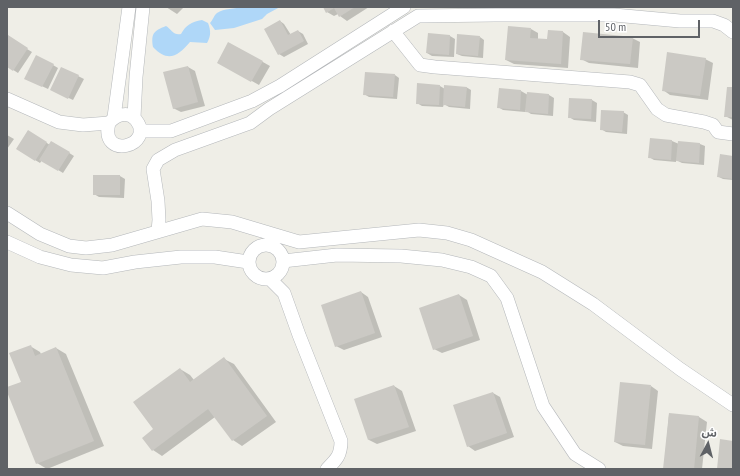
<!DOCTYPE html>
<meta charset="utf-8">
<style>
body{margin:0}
#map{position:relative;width:740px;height:476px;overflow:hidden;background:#efeee7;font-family:"PT Sans Narrow","Noto Sans Arabic",sans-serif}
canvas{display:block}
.frame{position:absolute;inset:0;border:8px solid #5f6266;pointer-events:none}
.north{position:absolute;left:688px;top:424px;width:40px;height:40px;-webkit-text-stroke:3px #fff;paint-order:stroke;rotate:7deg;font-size:11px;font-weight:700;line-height:16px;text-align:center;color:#5f6266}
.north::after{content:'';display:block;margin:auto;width:14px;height:18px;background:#5f6266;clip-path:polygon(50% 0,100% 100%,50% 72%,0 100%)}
.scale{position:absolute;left:598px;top:20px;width:102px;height:18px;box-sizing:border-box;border:2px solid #5f6266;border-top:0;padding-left:5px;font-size:12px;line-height:14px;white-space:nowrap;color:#5f6266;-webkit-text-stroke:3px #fff;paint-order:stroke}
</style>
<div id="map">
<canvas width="740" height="476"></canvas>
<div class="frame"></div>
<div class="north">ش</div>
<div class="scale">50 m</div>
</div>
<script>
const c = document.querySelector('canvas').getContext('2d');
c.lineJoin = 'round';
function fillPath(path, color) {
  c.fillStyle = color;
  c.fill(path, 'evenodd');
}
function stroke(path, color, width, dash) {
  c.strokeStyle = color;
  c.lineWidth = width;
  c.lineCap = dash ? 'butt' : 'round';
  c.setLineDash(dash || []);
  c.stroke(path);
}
fillPath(new Path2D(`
 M243 7H280L267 14 262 19 234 28 215 30 210 23C213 20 214 15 217 13 224 8 235 9 243 7Z
 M202 20 208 23C211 31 211 36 207 43L190 42C178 56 168 63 153 47 151 34 153 31 166 26 171 29 174 36 181 34 186 25 191 22 202 20Z`), '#afd7f8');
fillPath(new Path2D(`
 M166 7H184L177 14Z
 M324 7H369L347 21 340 16 338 14 334 16 327 12Z
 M280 21 284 24 291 35 298 31 303 34 308 44 284 57 279 54Z
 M531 29 538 33V40H548L563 32 570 37 568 68 514 64 506 60Z
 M429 34 450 36 455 39 454 57 432 56 427 53Z
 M7 37 32 52 18 73 7 66Z
 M480 37 484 40 483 58 462 56 457 54Z
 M632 38 640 42 638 68 589 63 581 59Z
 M229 43 270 66 259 85 218 62Z
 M705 59 713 63 708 100 670 95 663 90Z
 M53 65 58 68 48 89 31 81Z
 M188 67 195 71 205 106 181 112 173 108Z
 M62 68 84 79 73 100 56 92Z
 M395 75 399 78 397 99 369 97 364 94Z
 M440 86 445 89 466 87 471 90 470 109 449 107 444 104 443 107 422 106 417 103Z
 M733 88V120L725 116Z
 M521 91 528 95V93L549 95 554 98 553 116 531 114 525 110V112L503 110 498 107Z
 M592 100 597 103 596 122 574 120 569 117Z
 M623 112 628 115 627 134 606 132 601 129Z
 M28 131 50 145 52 142 74 156 63 173 42 160 40 163 17 149Z
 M7 135 14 139 7 149Z
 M651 139 672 141 679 144V142L700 144 705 146 704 165 682 163 676 160V162L654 160 649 157Z
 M733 157V180L723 179 719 177Z
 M120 176 125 179 124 198 99 197 94 194Z
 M361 292 368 297 382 337 344 350 336 346Z
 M459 295 467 300 480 340 442 353 434 349Z
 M30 346 40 352 41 354 56 348 66 354 104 446 47 469 37 463 7 389 22 382Z
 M224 359 234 364 276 422 242 446 233 440 215 417 162 456 153 450 155 430 180 369 190 375 194 380Z
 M394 386 402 391 416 431 377 444 369 440 355 400Z
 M651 386 658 391 652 449 623 446 615 442Z
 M493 393 500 397 514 437 475 451 468 446Z
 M669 414 699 417 707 422 702 469H664Z`), '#0003');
fillPath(new Path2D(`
 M323 7H355L339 17 334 8 326 13Z
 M280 20 288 35 298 30 304 41 278 55 264 29Z
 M508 26 531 28 530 38 547 39 548 30 563 31 561 64 505 60Z
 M583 32 633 37 630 64 580 60Z
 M428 33 450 35 449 55 426 53Z
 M457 34 480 36 478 56 456 54Z
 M8 35 28 48 13 71 7 67V38Z
 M228 42 263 61 251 82 217 63Z
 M667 52 706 58 700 96 662 91Z
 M36 55 54 64 42 87 24 79Z
 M188 66 198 102 173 109 163 72Z
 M61 67 79 75 68 99 50 90Z
 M365 72 395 74 393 97 363 95Z
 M417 83 440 85 439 105 416 104Z
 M444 85 467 87 465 107 443 105Z
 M727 87H733V117H724Z
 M499 88 521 90 520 110 497 108Z
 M527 92 549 94 548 114 525 112Z
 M569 98 592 99 591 119 568 118Z
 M601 110 624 111 622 132 600 130Z
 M28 130 47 142 35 161 16 149Z
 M650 138 672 140 671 160 648 158Z
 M51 141 70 152 58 171 39 160Z
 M678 141 700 143 699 163 676 161Z
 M720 154 733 156V179L717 177Z
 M93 175H120V195H93Z
 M361 291 375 333 335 347 321 305Z
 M459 294 473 336 433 350 419 308Z
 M31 345 35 356 56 347 94 441 36 464 7 392V387L21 382 9 353Z
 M224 357 267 416 232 441 208 409 152 451 142 438 153 429 133 402 180 368 190 382Z
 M620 382 651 385 645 445 614 442Z
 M394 385 409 427 368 440 354 399Z
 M493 392 507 433 467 447 453 405Z
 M669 413 699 416 694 469H663Z
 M720 439 733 441V469H717Z`), '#cbc9c4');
const minor = new Path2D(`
 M393 31 420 65 435 67 630 82 640 85 657 109 666 115 704 122 713 125 718 132 733 134
 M7 99 59 122 83 125 109 123C116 115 128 110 136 120 156 146 99 161 109 123
 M114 117 129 7
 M134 118 136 77 143 7
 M140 131H171L252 101 280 86 404 7
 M7 213 40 234 69 246 86 248 112 245 202 219 232 222 299 242 419 230 447 233 471 240 542 272 593 304 680 369 733 405
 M158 231 159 220 158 201 153 169 158 160 175 150 250 123 269 109 418 16 495 15H614L680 21H713L724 25 733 32
 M7 242 40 257 71 265 103 268 135 262 181 257H215L248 262
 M249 262a17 17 0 1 1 34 0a17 17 0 1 1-34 0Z
 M283 261 337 255 401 256 442 260 471 267 491 276 507 298 543 406 575 454 599 469
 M270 279 284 293 299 335 341 441C341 455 337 459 327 469`);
stroke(minor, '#b4b7ba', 14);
stroke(minor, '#fff', 13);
</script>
